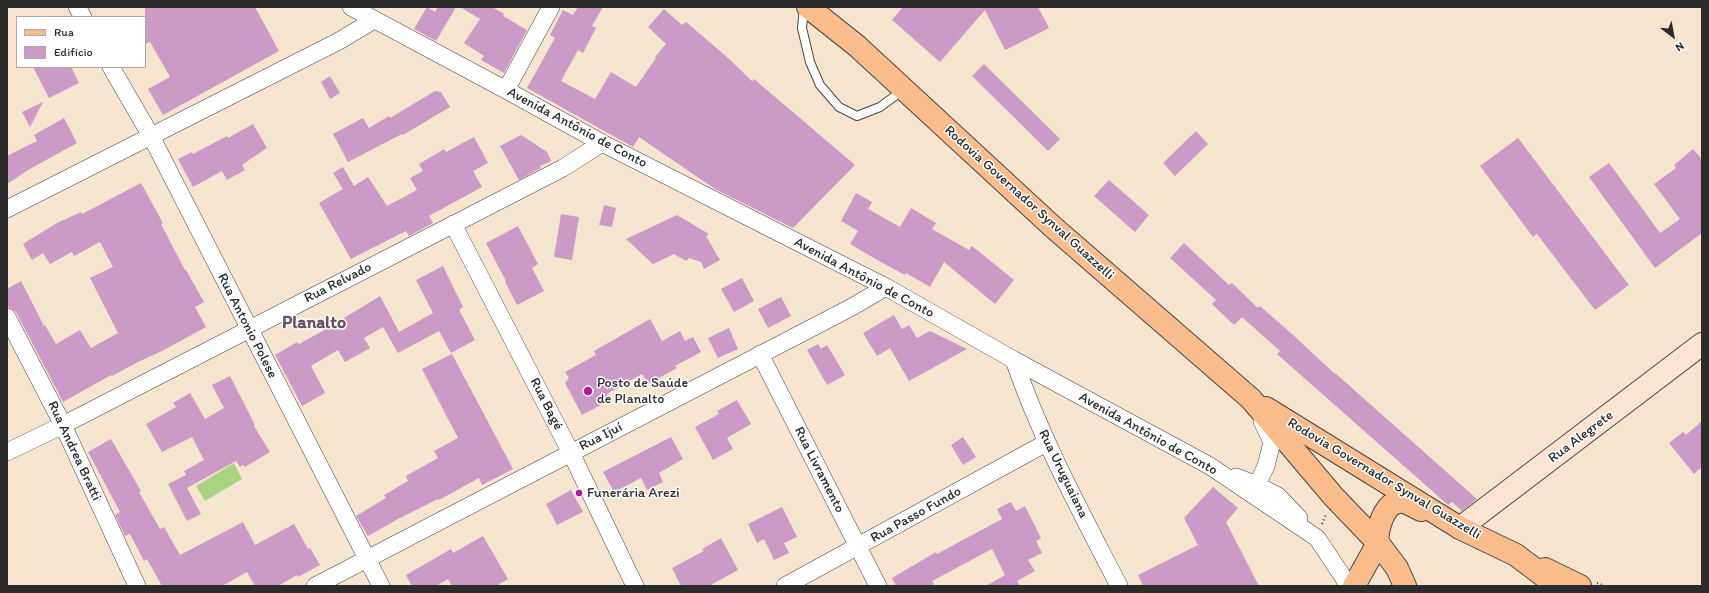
<!DOCTYPE html>
<meta charset="utf-8">
<style>
body{margin:0}
#map{position:relative;width:1709px;height:593px;overflow:hidden;background:#f5e5cf;font-family:Itim,sans-serif}
canvas{display:block}
.frame{position:absolute;inset:0;border:8px solid #2b2b2b;pointer-events:none}
.legend{position:absolute;left:16px;top:16px;width:130px;height:52px;box-sizing:border-box;background:#fff;border:1px solid #aaa;margin:0;padding:5px 7px;list-style:none;font-size:12px;color:#2b2b2b}
.legend li{display:flex;align-items:center;gap:8px;height:20px}
.legend b{width:20px;border:1px solid #aaa}
.north{position:absolute;left:1653px;top:16px;width:40px;height:40px;-webkit-text-stroke:3px #fff;paint-order:stroke;rotate:148deg;font-size:11px;font-weight:700;line-height:16px;text-align:center;color:#2b2b2b}
.north::after{content:'';display:block;margin:auto;width:14px;height:18px;background:#2b2b2b;clip-path:polygon(50% 0,100% 100%,50% 72%,0 100%)}
</style>
<div id="map">
<canvas width="1709" height="593"></canvas>
<div class="frame"></div>
<ul class="legend">
<li><b style="height:5px;background:#fabc8b"></b>Rua</li>
<li><b style="height:11px;background:#cc9ac7"></b>Edifício</li>
</ul>
<div class="north">N</div>
</div>
<script>
const c = document.querySelector('canvas').getContext('2d');
c.lineJoin = 'round';
function fillPath(path, color) {
  c.fillStyle = color;
  c.fill(path, 'evenodd');
}
function stroke(path, color, width, dash) {
  c.strokeStyle = color;
  c.lineWidth = width;
  c.lineCap = dash ? 'butt' : 'round';
  c.setLineDash(dash || []);
  c.stroke(path);
}
function label(font, color, halo, rows, align = 'center') {
  c.font = font + ' Itim,sans-serif';
  c.lineWidth = 3;
  c.setLineDash([]);
  c.textBaseline = 'middle';
  c.strokeStyle = halo;
  c.fillStyle = color;
  for (const [text, x, y, turn = 0] of rows) {
    c.save();
    c.translate(x, y);
    c.rotate((+turn || 0) * Math.PI / 180);
    c.textAlign = isNaN(turn) ? turn : align;
    if (halo) c.strokeText(text, 0, 0);
    c.fillText(text, 0, 0);
    c.restore();
  }
}
fillPath(new Path2D(`
 M234 463 242 479 205 501 196 486Z`), '#aad37f');
fillPath(new Path2D(`
 M145 7H255L279 51 163 115 148 89 170 77 150 42 145 44Z
 M427 7 435 12 438 7H456L436 41 414 29Z
 M460 7H492L504 14 503 16 527 30 504 73 481 60 484 56 464 43 480 19Z
 M578 7H603L592 26 596 28 583 53 578 50 561 81 595 99 611 72 636 87 656 58 655 57 666 44 648 27 664 9 682 25 686 22 727 57 752 81 754 79 855 165 793 228 715 189 639 137 633 147 527 88 555 38 550 35 563 10 573 15Z
 M903 7H1038L1049 28 1005 50 985 10 940 62 892 20Z
 M984 64 1060 139 1048 151 972 76Z
 M33 67H71L79 83 49 98Z
 M330 76 340 93 330 99 321 82Z
 M435 91 441 92 450 107 403 135 402 134 348 162 333 134 363 118 369 128 389 116 390 118Z
 M43 102 30 127 22 112Z
 M64 118 77 143 28 170 7 184V156L37 141 34 135Z
 M253 124 267 148 242 165 245 170 227 180 222 171 193 187 178 159 192 152 193 154 227 136 228 138Z
 M1196 131 1208 144 1175 176 1163 163Z
 M521 135 547 152 551 161 540 166 541 168 519 180 500 146Z
 M474 137 488 163 473 171 482 187 429 216 433 223 409 236 406 231 351 259 319 203 343 189 333 173 343 167 354 186 368 177 387 206 417 190 410 178 423 171 419 164 444 149 446 152Z
 M1518 138 1629 285 1595 310 1537 234 1533 237 1480 166Z
 M1693 149 1702 159V233L1655 268 1589 177 1609 163 1660 233 1680 219 1654 184 1676 168 1674 165Z
 M1109 180 1149 215 1135 232 1094 196Z
 M141 183 163 223 161 224 185 270H186L204 302 195 307 206 327 162 351 138 362 112 376 111 375 63 402 16 312 7 306V289L21 281 44 326 45 325 56 344 80 330 91 348 118 333 90 278 113 267 100 242 74 256 72 252 50 264 43 253 32 260 23 244 57 223 81 212 82 214Z
 M856 193 872 202 868 209 900 227 911 208 936 223 932 229 969 250 972 246 1014 280 995 304 944 262 930 287 906 273 905 275 879 261 850 244 858 231 841 221Z
 M604 205 616 208 612 227 599 225Z
 M561 214 579 217 572 260 554 257Z
 M677 215 709 234 706 236 720 260 704 269 701 262 689 258 686 261 674 254 653 264 626 239Z
 M518 226 538 264 532 268 544 291 517 305 505 282 506 281 486 243Z
 M1184 243 1229 285 1232 283 1258 308 1260 306 1292 334 1335 374V373L1477 499 1462 511 1452 502 1448 505 1277 354 1280 351 1242 317 1234 325 1212 304 1216 300 1170 258Z
 M443 266 463 307 459 310 475 340 451 353 439 331 398 353 383 327 364 338 370 348 345 362 338 350 311 366 325 393 302 406 275 355 297 342 299 344 326 329 380 296 399 332 433 313 416 280Z
 M742 278 754 301 734 312 721 289Z
 M781 297 791 316 768 328 758 309Z
 M894 315 902 329 909 325 917 338 930 331 967 349 909 381 890 348 877 356 863 333Z
 M650 319 662 341 680 331 685 341 693 337 701 352 675 366 677 368 648 384 642 374 607 394 610 400 582 415 565 383 569 378 565 372 596 355 594 351Z
 M729 328 738 349 718 358 708 338Z
 M818 344 821 349 827 345 845 375 827 385 807 350Z
 M452 354 513 469 482 485 479 478 439 500 438 499 398 519 368 536 356 516 386 498 384 495 408 481 406 476 438 458 434 451 458 438 422 369Z
 M230 376 255 425 254 426 270 452 245 467 243 465 240 467 236 461 187 488 201 514 187 521 168 484 186 475 184 471 204 460 192 437 162 452 146 424 176 407 173 403 190 393 205 419 224 408 212 385Z
 M737 400 751 424 727 438 733 449 713 460 695 427 719 414 717 411Z
 M1702 421V467L1694 474 1669 443 1683 432 1686 435Z
 M671 437 683 459 659 473 663 482 647 490 641 478 614 492 603 472Z
 M963 437 976 457 963 465 951 445Z
 M111 439 141 491 139 492 160 529 164 527 180 555 243 522 255 545 294 524 308 549 310 548 320 565 298 577 297 575 278 586H255L247 572 222 586H162L147 559 144 561 130 534 125 536 115 515 120 512 88 452Z
 M1213 487 1238 508 1226 522 1259 586H1143L1138 575 1198 545 1184 518Z
 M571 490 583 512 557 525 546 504Z
 M1011 502 1016 511 1025 506 1041 538 1036 541 1042 553 1028 560 1035 571 1017 581 1020 586H986L1005 575 992 549 932 581 935 586H896L892 578 936 552 937 554 1002 519 997 509Z
 M782 507 797 537 784 543 789 553 774 560 764 539 757 543 748 524Z
 M483 536 508 579 496 586H452L448 579 436 586H412L406 575 451 549 453 553Z
 M721 538 738 570 709 586H681L672 568 704 551 702 549Z`), '#cc9ac7');
const lane = new Path2D(`
 M804 7 802 28 810 62 820 85 839 107 857 116 880 107 903 90`);
const street = new Path2D(`
 M77 7 83 17
 M351 7 506 90 602 143 886 287 1014 360 1210 466 1317 538 1349 586
 M111 67 151 136 381 586
 M506 90 551 7
 M7 209 339 41 374 20
 M453 224 571 453 635 586
 M7 317 63 425 137 586
 M760 354 878 586
 M1014 360C1041 439 1081 512 1119 586
 M7 452 63 425 563 168 602 143
 M1236 477 1257 485 1266 466 1272 442 1262 421
 M1257 485 1278 496 1299 518
 M315 586 852 307 886 287
 M785 586 1046 443`);
const secondary = new Path2D(`
 M1460 528 1702 344`);
const primary = new Path2D(`
 M808 7 857 46 1053 227 1251 399 1333 496 1378 543 1397 568 1405 586
 M1266 408 1460 528 1516 555 1557 586
 M1545 569 1580 586
 M1354 586 1378 543C1376 532 1382 513 1391 505 1394 503 1399 502 1403 501L1421 510`);
stroke(lane, '#494744', 10);
stroke(street, '#494744', 18);
stroke(secondary, '#494744', 24);
stroke(primary, '#494744', 24);
stroke(new Path2D(`
 M1322 524 1326 514
 M1597 583 1605 586`), '#494744', 2.5, [1, 3]);
stroke(lane, '#fff', 8);
stroke(street, '#fff', 17);
stroke(secondary, '#fde4d1', 22);
stroke(primary, '#fabc8b', 22);
for (const [x, y, r, color] of [
 [588,391,5,"#b5179e"],
 [579,493,4,"#b5179e"]
]) {
  const dot = new Path2D();
  dot.arc(x, y, r, 0, 2 * Math.PI);
  c.fillStyle = color;
  c.fill(dot);
  stroke(dot, '#fff', 1.5);
}
label('14px', '#2b2b2b', '#fff', [
 ["Avenida Antônio de Conto",577,128,28],
 ["Rodovia Governador Synval Guazzelli",1029,203,42],
 ["Avenida Antônio de Conto",864,278,28],
 ["Rua Relvado",338,283,-27],
 ["Rua Antonio Polese",247,326,63],
 ["Rua Bagé",546,404,63],
 ["Avenida Antônio de Conto",1148,434,29],
 ["Rua Ijuí",601,437,-27],
 ["Rua Alegrete",1581,437,-37],
 ["Rua Andrea Bratti",74,451,65],
 ["Rua Livramento",819,470,63],
 ["Rua Uruguaiana",1063,474,64],
 ["Rodovia Governador Synval Guazzelli",1384,479,31],
 ["Rua Passo Fundo",916,515,-29]
]);
label('14px', '#2b2b2b', '#fff', [
 ["Posto de Saúde",597,383],
 ["de Planalto",597,399],
 ["Funerária Arezi",587,493]
], 'left');
label('bold 18px', '#635262', '#fff', [
 ["Planalto",314,323]
]);
</script>
